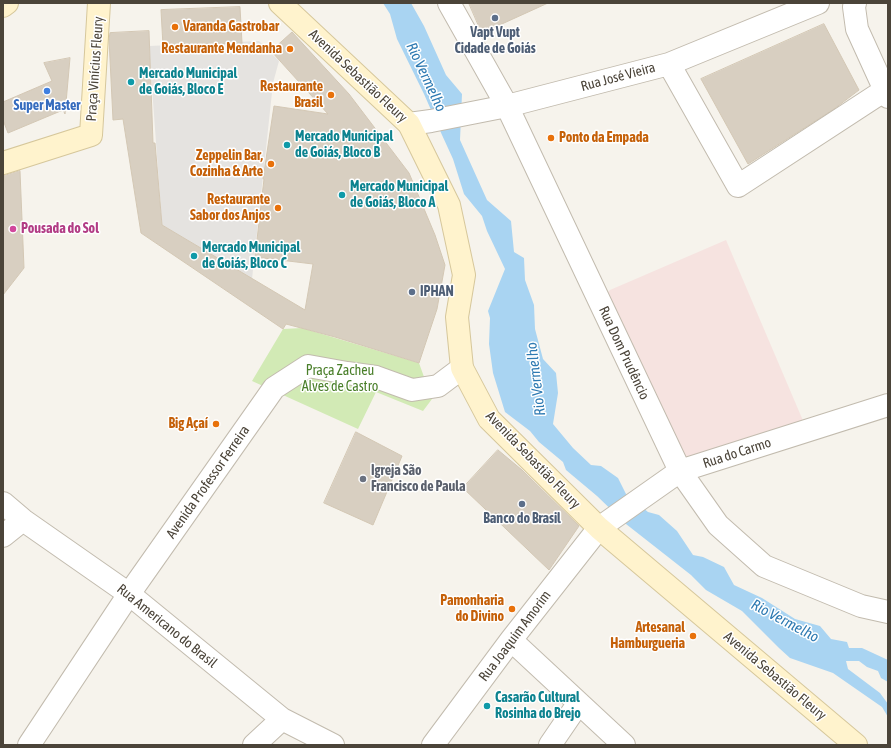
<!DOCTYPE html>
<meta charset="utf-8">
<style>
body{margin:0}
#map{position:relative;width:891px;height:748px;overflow:hidden;background:#f6f3ec;font-family:"Asap Condensed",sans-serif}
canvas{display:block}
.frame{position:absolute;inset:0;border:4px solid #4b4439;pointer-events:none}
</style>
<div id="map">
<canvas width="891" height="748"></canvas>
<div class="frame"></div>
</div>
<script>
const c = document.querySelector('canvas').getContext('2d');
c.lineJoin = 'round';
function fillPath(path, color) {
  c.fillStyle = color;
  c.fill(path, 'evenodd');
}
function stroke(path, color, width, dash) {
  c.strokeStyle = color;
  c.lineWidth = width;
  c.lineCap = dash ? 'butt' : 'round';
  c.setLineDash(dash || []);
  c.stroke(path);
}
function label(font, color, halo, rows, align = 'center') {
  c.font = font + ' "Asap Condensed",sans-serif';
  c.lineWidth = 3;
  c.setLineDash([]);
  c.textBaseline = 'middle';
  c.strokeStyle = halo;
  c.fillStyle = color;
  for (const [text, x, y, turn = 0] of rows) {
    c.save();
    c.translate(x, y);
    c.rotate((+turn || 0) * Math.PI / 180);
    c.textAlign = isNaN(turn) ? turn : align;
    if (halo) c.strokeText(text, 0, 0);
    c.fillText(text, 0, 0);
    c.restore();
  }
}
fillPath(new Path2D(`
 M726 240 804 423 678 462 601 299 610 290Z`), '#f6e3e0');
fillPath(new Path2D(`
 M302 328 419 363 432 399 423 411 376 392 358 429 252 381 283 329Z`), '#d2eab5');
fillPath(new Path2D(`
 M259 41 279 61 273 83 252 279 162 225 149 46Z`), '#e5e3e0');
fillPath(new Path2D(`
 M383 3H411L424 26 446 75 462 94 460 140 487 200 511 221 514 252 524 258 525 280 534 305 535 329 543 359 556 373 558 393 553 424 573 448 591 465 601 466 618 478 626 494 648 512 659 515 677 531 693 555 703 557 724 567 734 585 762 598 795 619 820 626 831 639 847 642 849 648H862L888 660V682L881 678 878 671 867 667 859 661H846L848 669 880 693 888 704V717L882 707 833 673 790 658 779 648 742 611 706 590 691 575 626 524 597 496 566 470 563 462 539 442 530 431 505 412 493 373 489 344 490 318 488 311 505 269 487 231 482 216 464 194 453 159 442 135 424 94 397 39 390 14Z`), '#a9d4f2');
const building = new Path2D(`
 M469 3H548L482 33Z
 M240 7 242 43 163 46 161 10Z
 M824 24 859 90 834 109 748 164 701 79Z
 M149 31 153 143H155L162 225 305 310 313 264 255 257 264 179H263L274 106 328 114 271 51 292 32 349 94 409 173 435 235 445 265 437 309 419 363 335 337 286 324 283 329 141 233 123 119 113 120 109 39 110 33Z
 M70 58 65 114 63 110 8 133 3 120V102L52 81 44 63Z
 M20 171 24 268 3 295V190L4 176Z
 M356 432 402 456 373 525 324 503Z
 M498 450 522 470 579 526 549 570 463 488Z`);
fillPath(building, '#d8cfc1');
stroke(building, '#d3c7b4', 1);
const street = new Path2D(`
 M449 3 507 106 680 471 718 525 764 566 861 606 888 612
 M855 3 854 7 857 29 888 97
 M669 64 738 186 885 90
 M409 124 431 121 507 106 669 64 818 3
 M3 503 23 520 129 594 282 719 333 745
 M3 536 23 520
 M511 640 624 745
 M29 745 129 594 274 388 308 366 347 373 376 377 412 390 438 386 462 368
 M254 745 282 719
 M433 745 511 640 599 528 680 471 888 405
 M550 745 578 704`);
const secondary = new Path2D(`
 M280 3 409 124 449 205 464 275 457 317 462 368 489 419 599 528 856 745
 M3 6 7 3
 M3 163 91 135 99 3`);
stroke(street, '#c2bbae', 24);
stroke(secondary, '#d6c79b', 24);
stroke(street, '#fff', 22);
stroke(secondary, '#fff3cd', 22);
for (const [x, y, r, color] of [
 [495,18,4,"#5c6f8a"],
 [175,27,4,"#e8710a"],
 [290,49,4,"#e8710a"],
 [131,82,4,"#0f9aa8"],
 [47,91,4,"#3f7fe0"],
 [331,95,4,"#e8710a"],
 [551,138,4,"#e8710a"],
 [287,145,4,"#0f9aa8"],
 [271,164,4,"#e8710a"],
 [342,195,4,"#0f9aa8"],
 [278,208,4,"#e8710a"],
 [13,229,4,"#d1479c"],
 [194,256,4,"#0f9aa8"],
 [412,292,4,"#5c6f8a"],
 [216,424,4,"#e8710a"],
 [363,479,4,"#6b7280"],
 [522,504,4,"#5c6f8a"],
 [512,609,4,"#e8710a"],
 [693,636,4,"#e8710a"],
 [487,706,4,"#0f9aa8"]
]) {
  const dot = new Path2D();
  dot.arc(x, y, r, 0, 2 * Math.PI);
  c.fillStyle = color;
  c.fill(dot);
  stroke(dot, '#fff', 1.5);
}
label('bold 14px', '#c56008', '#fff', [
 ["Varanda Gastrobar",183,27,"left"],
 ["Restaurante Mendanha",282,49],
 ["Restaurante",323,87],
 ["Brasil",323,103],
 ["Ponto da Empada",559,138,"left"],
 ["Zeppelin Bar,",263,156],
 ["Cozinha & Arte",263,172],
 ["Restaurante",270,200],
 ["Sabor dos Anjos",270,216],
 ["Big Açaí",208,424],
 ["Pamonharia",504,601],
 ["do Divino",504,617],
 ["Artesanal",685,628],
 ["Hamburgueria",685,644]
], 'right');
label('bold 14px', '#4e5e75', '#fff', [
 ["Vapt Vupt",495,33],
 ["Cidade de Goiás",495,49],
 ["IPHAN",420,292,"left"],
 ["Banco do Brasil",522,519]
]);
label('14px', '#4b4439', '#fff', [
 ["Praça Vinícius Fleury",95,69,-86],
 ["Avenida Sebastião Fleury",358,76,43],
 ["Rua José Vieira",618,77,-15],
 ["Rua Dom Prudêncio",624,353,65],
 ["Rua do Carmo",737,453,-18],
 ["Avenida Sebastião Fleury",533,460,46],
 ["Avenida Professor Ferreira",208,482,-55],
 ["Rua Americano do Brasil",167,626,39],
 ["Rua Joaquim Amorim",515,636,-53],
 ["Avenida Sebastião Fleury",775,676,40]
]);
label('bold 14px', '#0d838f', '#fff', [
 ["Mercado Municipal",139,74],
 ["de Goiás, Bloco E",139,90],
 ["Mercado Municipal",295,137],
 ["de Goiás, Bloco B",295,153],
 ["Mercado Municipal",350,187],
 ["de Goiás, Bloco A",350,203],
 ["Mercado Municipal",202,248],
 ["de Goiás, Bloco C",202,264],
 ["Casarão Cultural",495,698],
 ["Rosinha do Brejo",495,714]
], 'left');
label('bold 14px', '#366cbe', '#fff', [
 ["Super Master",47,106]
]);
label('bold 14px', '#b23c85', '#fff', [
 ["Pousada do Sol",21,229]
], 'left');
label('14px', '#4a7f2a', '#fff', [
 ["Praça Zacheu",340,371],
 ["Alves de Castro",340,387]
]);
label('bold 14px', '#5b616d', '#fff', [
 ["Igreja São",371,471],
 ["Francisco de Paula",371,487]
], 'left');
label('italic 15px', '#2e7ab2', '#fff', [
 ["Rio Vermelho",426,77,65],
 ["Rio Vermelho",536,379,-97],
 ["Rio Vermelho",785,621,28]
]);
</script>
